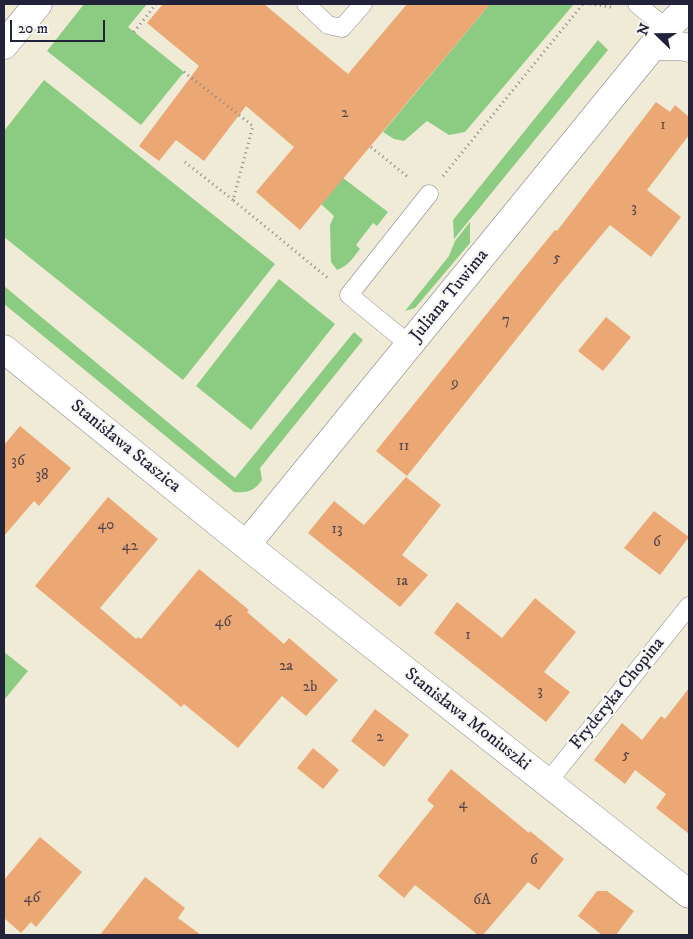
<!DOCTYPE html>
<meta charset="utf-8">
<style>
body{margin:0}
#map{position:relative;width:693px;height:939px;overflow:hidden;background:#efebd7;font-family:"IM FELL DW Pica",serif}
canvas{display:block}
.frame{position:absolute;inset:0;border:5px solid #22223b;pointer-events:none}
.north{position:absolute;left:633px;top:10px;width:50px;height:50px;-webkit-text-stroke:4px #f6f6f2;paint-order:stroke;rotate:292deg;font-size:14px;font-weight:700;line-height:20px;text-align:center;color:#22223b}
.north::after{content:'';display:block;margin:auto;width:18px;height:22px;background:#22223b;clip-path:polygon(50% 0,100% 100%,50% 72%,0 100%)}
.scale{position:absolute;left:10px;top:20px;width:95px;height:22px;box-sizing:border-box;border:2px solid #22223b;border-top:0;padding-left:6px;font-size:15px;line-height:18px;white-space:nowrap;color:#22223b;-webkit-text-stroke:4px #f6f6f2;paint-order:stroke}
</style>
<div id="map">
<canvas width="693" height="939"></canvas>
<div class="frame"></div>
<div class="north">N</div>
<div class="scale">20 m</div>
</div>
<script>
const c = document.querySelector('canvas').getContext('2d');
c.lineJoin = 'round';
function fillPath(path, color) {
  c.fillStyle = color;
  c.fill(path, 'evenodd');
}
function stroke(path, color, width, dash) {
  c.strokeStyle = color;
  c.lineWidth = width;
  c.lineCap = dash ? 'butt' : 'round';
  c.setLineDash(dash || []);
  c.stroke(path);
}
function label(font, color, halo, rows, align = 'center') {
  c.font = font + ' "IM FELL DW Pica",serif';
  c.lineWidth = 4.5;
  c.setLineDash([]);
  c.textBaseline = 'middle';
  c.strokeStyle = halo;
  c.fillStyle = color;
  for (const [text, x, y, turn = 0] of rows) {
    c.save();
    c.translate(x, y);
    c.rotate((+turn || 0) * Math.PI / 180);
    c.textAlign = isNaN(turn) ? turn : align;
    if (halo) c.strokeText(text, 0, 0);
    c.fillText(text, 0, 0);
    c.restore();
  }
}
fillPath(new Path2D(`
 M84 4H147L128 27 184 72 141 125 47 51Z
 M490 4H574L465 132 449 135 427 121 404 141 394 139 383 132Z
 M598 40 608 50 454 239 453 220Z
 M44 80 275 264 183 380 4 237V131Z
 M343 178 388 212 377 226 373 223 356 245 360 249C353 258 348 266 337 270L331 262 330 225 334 216 321 204Z
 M470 222V243L415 308 405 311 449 256 455 241Z
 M279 279 335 324 251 430 196 386Z
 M4 286 235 478 354 332 363 340 260 468 262 480C254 491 248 493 234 492L4 304Z
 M4 652 28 671 4 700Z`), '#8ccb82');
fillPath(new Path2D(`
 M163 4H264L348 74 407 4H490L300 230 256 192 294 147 246 106 204 161 176 140 159 161 139 146 199 66 147 23Z
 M656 102 670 112 675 105 689 117V135L647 190 681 217 651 257 610 225 558 287 407 476 376 451 498 300 555 230 557 231Z
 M606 317 631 337 603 371 578 351Z
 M20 426 71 468 39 506 34 501 4 536V445Z
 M406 477 441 505 402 555 428 575 400 607 308 533 334 501 364 525Z
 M108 497 158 539 100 608 136 639 138 637 141 639 199 569 249 610 247 612 284 644 289 638 338 680 306 716 282 696 238 748 184 704 181 707 167 695 35 586Z
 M654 511 689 537 660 575 624 548Z
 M535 598 576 632 544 672 570 692 546 722 434 633 457 602 502 638Z
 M689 688V834L656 808 666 794 635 770 625 784 594 760 622 723 642 740 661 716 665 719Z
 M375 709 409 735 384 767 351 741Z
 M313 748 339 770 323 789 297 768Z
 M451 769 529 833 530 831 564 859 539 890 528 882 483 935H478L415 885 404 898 378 876 434 806 427 800Z
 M40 837 82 872 36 927 31 922 21 933 4 918V880Z
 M145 877 185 908 178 918 201 935H100Z
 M597 891H607L634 911 616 935H602L578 916Z`), '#eba874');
const lane = new Path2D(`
 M306 4 328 25 342 28 363 4
 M637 4 667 29
 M410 345 349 295 429 194
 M547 783 689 606`);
const street = new Path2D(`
 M4 45 38 4
 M653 46H681L689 48
 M4 349 246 545 689 894
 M246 545 653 46 675 20 689 7`);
stroke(lane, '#888689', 19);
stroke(street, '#888689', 29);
stroke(new Path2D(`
 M590 4 610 7 613 9
 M134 32 156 4
 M184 72 253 126 233 200 329 279
 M371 147 409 178
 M185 162 233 200
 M443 176 583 4`), '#888689', 3, [1, 4]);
stroke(lane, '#fff', 18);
stroke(street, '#fff', 28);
label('15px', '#544449', null, [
 ["2",345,114],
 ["1",663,126],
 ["3",634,209],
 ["5",557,259],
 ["7",506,321],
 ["9",455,384],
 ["11",404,447],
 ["36",18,462],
 ["38",42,476],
 ["40",106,526],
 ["13",337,530],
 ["6",657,543],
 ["42",130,547],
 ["1a",402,582],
 ["46",223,623],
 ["1",468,636],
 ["2a",286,667],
 ["2b",310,688],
 ["3",540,692],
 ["2",380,738],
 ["5",626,756],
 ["4",463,805],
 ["6",534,861],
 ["46",32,899],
 ["6A",482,901]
]);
label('18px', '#22223b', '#f6f6f2', [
 ["Juliana Tuwima",450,296,-51],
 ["Stanisława Staszica",125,447,39],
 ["Fryderyka Chopina",618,694,-51],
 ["Stanisława Moniuszki",467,720,38]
]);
</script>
